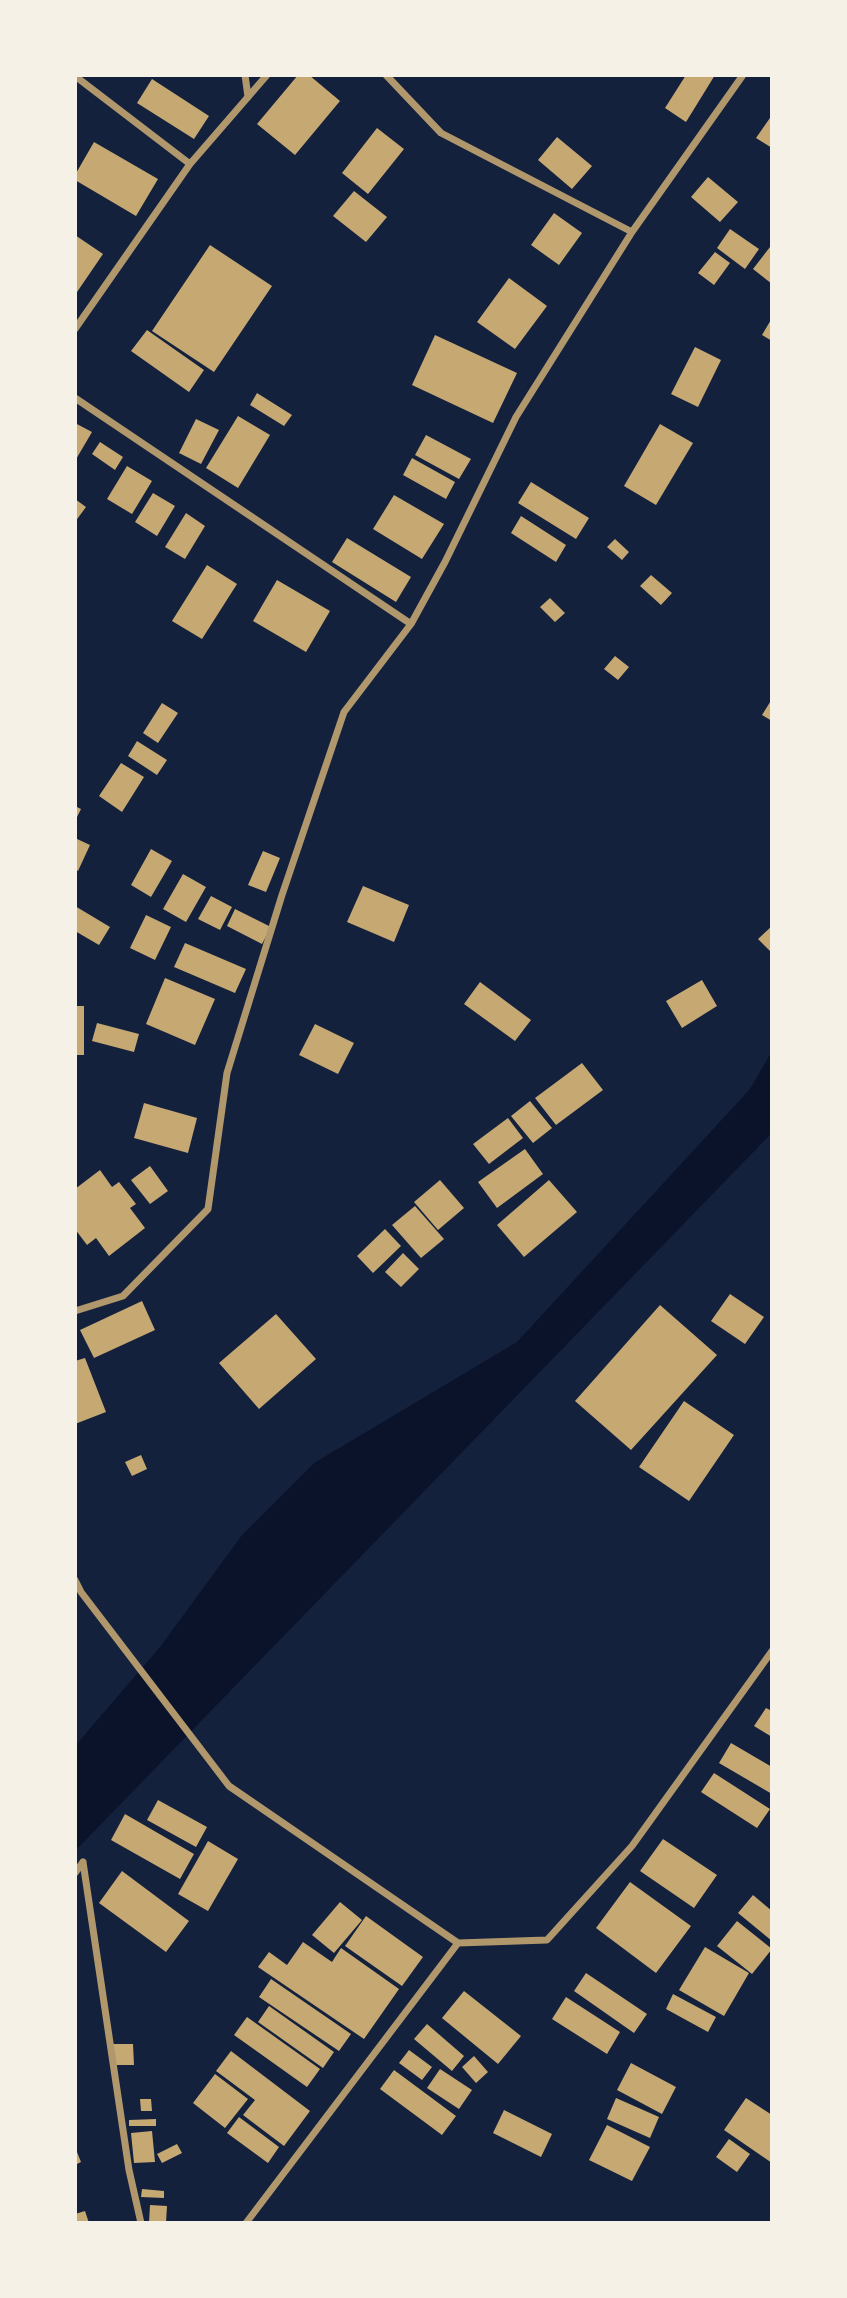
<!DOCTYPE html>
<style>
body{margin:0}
#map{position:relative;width:847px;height:2298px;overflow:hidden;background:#14213d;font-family:"Crimson Pro",serif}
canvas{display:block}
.frame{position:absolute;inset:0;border:77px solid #f6f1e7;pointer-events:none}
</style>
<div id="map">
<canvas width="847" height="2298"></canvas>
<div class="frame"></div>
</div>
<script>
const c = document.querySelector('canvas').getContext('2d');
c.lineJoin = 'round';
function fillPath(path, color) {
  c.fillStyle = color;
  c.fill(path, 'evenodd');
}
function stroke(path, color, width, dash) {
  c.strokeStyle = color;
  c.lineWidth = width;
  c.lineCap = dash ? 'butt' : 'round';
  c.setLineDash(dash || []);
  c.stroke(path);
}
fillPath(new Path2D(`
 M772 1051V1132L767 1138 75 1851V1746L160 1647 242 1535 314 1463 517 1342 750 1089Z`), '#0b132b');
fillPath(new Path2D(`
 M298 75H309L340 101 295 155 257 124Z
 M686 75H715L686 122 665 108Z
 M152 79 209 116 194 139 137 103Z
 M772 115V148L756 138Z
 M377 128 404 149 368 194 342 173Z
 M557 137 592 166 572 189 538 160Z
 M94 142 158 179 136 216 75 180V175Z
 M708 177 738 202 720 222 691 197Z
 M354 191 387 217 366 242 333 216Z
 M554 213 582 233 559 265 531 245Z
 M730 229 759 249 745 269 717 248Z
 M75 235 103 254 75 295Z
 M210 245 272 286 214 372 152 331Z
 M770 247 772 249V284L753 269Z
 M715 252 730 263 714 285 698 273Z
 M509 278 547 306 515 349 477 322Z
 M772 318V341L762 335Z
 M147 330 204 370 189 392 131 351Z
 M435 335 517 373 493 423 412 385Z
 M695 347 721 360 698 407 671 394Z
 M257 393 292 415 284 426 250 405Z
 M238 416 270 435 238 488 206 468Z
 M196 419 219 430 201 464 179 453Z
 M75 423 92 432 75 461Z
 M660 424 693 443 656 505 624 486Z
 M426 435 471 459 459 479 415 455Z
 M100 442 123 457 115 470 92 454Z
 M412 458 455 482 446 499 403 475Z
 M127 466 152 481 132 514 107 499Z
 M531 482 589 518 576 539 518 503Z
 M153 493 175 506 157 536 135 522Z
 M394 495 444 524 422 559 373 529Z
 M75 499 86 507 75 522Z
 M186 513 205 526 185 559 165 547Z
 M521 516 566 545 556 562 511 533Z
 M347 538 411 577 396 602 332 562Z
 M615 539 629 552 622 560 607 547Z
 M207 565 237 584 202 639 172 621Z
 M651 575 672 593 661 605 640 586Z
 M277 580 330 611 306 652 253 621Z
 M550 598 565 613 555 622 540 607Z
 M615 656 629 667 618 680 604 669Z
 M772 699V721L762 715Z
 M162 703 178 713 158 743 143 733Z
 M137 741 167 760 157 775 128 756Z
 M121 763 144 777 122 812 99 796Z
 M75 806 81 809 75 821Z
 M75 838 90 845 78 871 75 869Z
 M151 849 172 861 151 897 131 885Z
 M263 851 280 858 266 892 248 885Z
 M183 874 206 887 186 922 163 909Z
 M363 886 409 905 394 942 347 922Z
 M211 896 232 907 220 930 198 919Z
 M75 906 110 927 99 945 75 931Z
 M235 909 271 927 262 944 227 926Z
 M146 915 171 927 155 960 130 948Z
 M772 926V953L758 939Z
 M185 943 246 969 235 993 174 967Z
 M165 978 215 999 195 1045 146 1024Z
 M702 980 717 1006 682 1028 666 1001Z
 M480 982 531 1020 515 1041 464 1004Z
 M75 1006H84V1055H75Z
 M97 1023 139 1034 134 1052 92 1041Z
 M315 1024 354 1043 338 1074 299 1055Z
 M582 1063 603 1090 556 1125 535 1098Z
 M530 1101 552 1128 533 1143 511 1116Z
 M144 1103 197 1118 188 1153 134 1138Z
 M508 1118 523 1138 489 1164 473 1144Z
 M525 1149 543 1174 497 1208 478 1182Z
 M150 1166 168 1191 150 1204 131 1180Z
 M100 1170 112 1187 119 1182 136 1204 130 1208 145 1228 109 1256 96 1238 87 1245 75 1229V1189Z
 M440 1180 464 1208 438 1230 414 1202Z
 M549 1180 577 1212 524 1257 497 1225Z
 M415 1206 444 1239 421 1258 392 1225Z
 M385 1229 401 1246 373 1273 357 1256Z
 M403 1253 419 1269 401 1287 385 1272Z
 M730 1294 764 1317 745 1344 711 1321Z
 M142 1301 155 1330 94 1358 80 1330Z
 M660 1305 717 1355 631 1450 575 1401Z
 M276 1314 316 1359 259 1409 219 1363Z
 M85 1358 106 1412 75 1424V1361Z
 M684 1401 734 1435 689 1501 639 1467Z
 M141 1455 147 1469 132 1476 125 1462Z
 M766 1708 772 1711V1737L754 1726Z
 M731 1743 772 1767V1794L719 1763Z
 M714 1773 770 1809 757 1828 701 1792Z
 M158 1800 207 1827 196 1847 147 1820Z
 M125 1814 194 1854 180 1879 111 1840Z
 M663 1839 717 1875 694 1908 640 1871Z
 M208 1841 238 1859 208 1911 178 1894Z
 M122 1871 189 1921 166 1952 99 1903Z
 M630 1882 691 1926 656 1973 596 1928Z
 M753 1895 772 1911V1941L738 1913Z
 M340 1902 362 1920 334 1953 312 1935Z
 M366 1916 423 1957 402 1986 345 1946Z
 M737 1921 772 1949 752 1974 717 1946Z
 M303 1942 332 1962 341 1948 399 1989 364 2039 258 1967 269 1952 287 1965Z
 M705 1947 749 1973 724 2016 679 1990Z
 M586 1973 647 2014 634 2033 574 1991Z
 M271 1979 351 2034 339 2051 259 1997Z
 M464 1991 521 2036 498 2064 442 2018Z
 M673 1994 716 2017 708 2032 666 2009Z
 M566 1997 620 2032 607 2054 552 2019Z
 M269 2006 334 2052 323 2068 258 2022Z
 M247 2017 320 2069 307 2087 234 2035Z
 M427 2024 464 2056 452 2071 414 2039Z
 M113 2044H133L134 2065H114Z
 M409 2050 432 2067 422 2080 399 2063Z
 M231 2051 310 2111 284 2146 243 2115 255 2100 216 2071Z
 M474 2056 488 2072 476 2083 462 2067Z
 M631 2063 676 2087 662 2114 617 2090Z
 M440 2069 472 2090 459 2109 427 2088Z
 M394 2070 456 2116 442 2135 380 2089Z
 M215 2074 248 2099 225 2128 193 2103Z
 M616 2098 659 2117 650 2138 607 2119Z
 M746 2098 772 2115V2163L724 2130Z
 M140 2099H151L152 2111H141Z
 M504 2110 552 2134 541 2157 493 2133Z
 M239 2117 279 2147 268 2163 227 2133Z
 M156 2119V2126H129V2120Z
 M607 2125 650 2147 632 2181 589 2160Z
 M152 2131 155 2162 134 2163 131 2133Z
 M729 2139 750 2154 737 2172 716 2157Z
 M177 2144 182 2153 162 2163 157 2154Z
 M75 2147 81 2162 75 2165Z
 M142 2189 164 2191V2198L141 2197Z
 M150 2205 167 2206 166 2223H149Z
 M85 2211 89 2223H75V2214Z`), '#c6a872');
stroke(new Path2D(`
 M245 75 248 97
 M386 75 441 133 632 232
 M75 76 190 164
 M75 329 190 164 267 75
 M75 398 411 624
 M75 1311 123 1296 208 1209 227 1073 282 895 344 712 411 624 445 562 516 417 632 232 743 75
 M75 1580 81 1592 229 1786 458 1943
 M83 1862 129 2170 141 2223
 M75 1873 83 1862
 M246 2223 458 1943 547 1940 632 1846 772 1651`), '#b1986c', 7);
</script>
